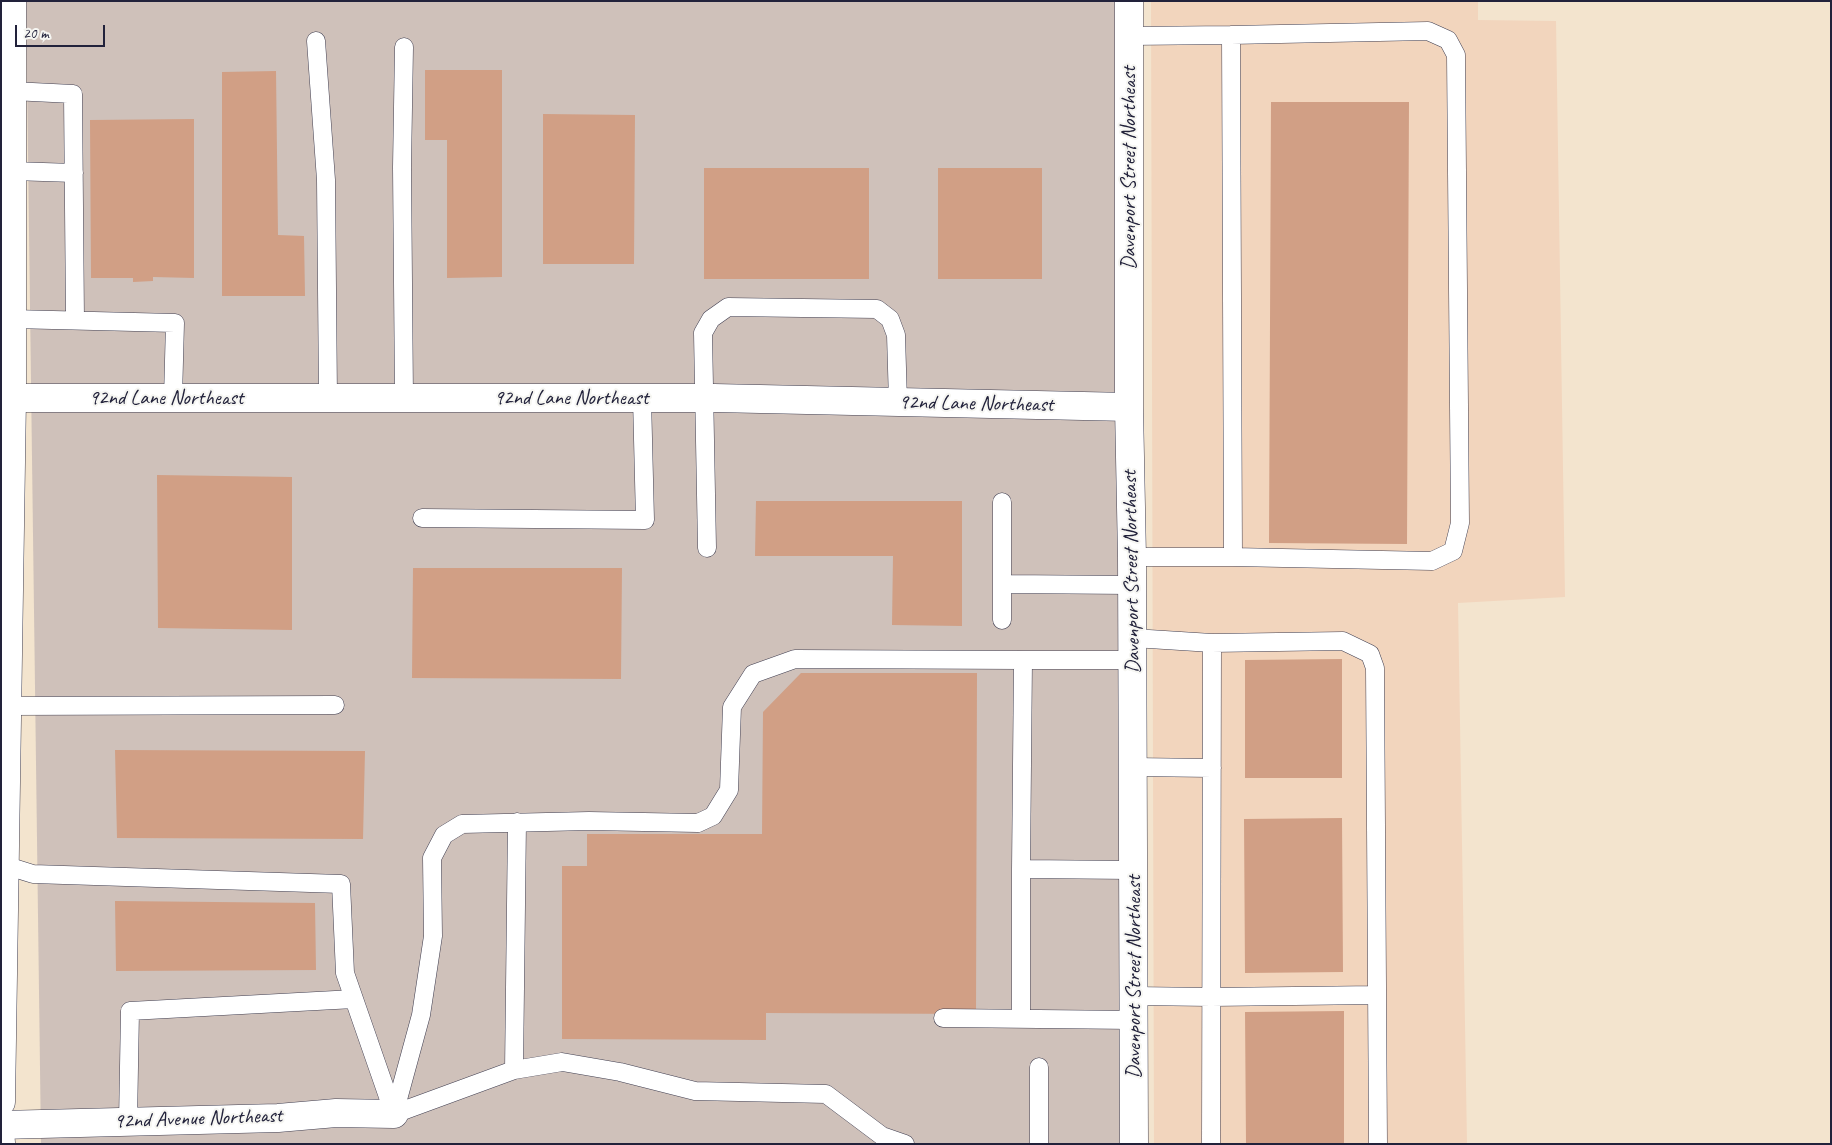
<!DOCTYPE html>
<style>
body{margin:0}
#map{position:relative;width:1832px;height:1145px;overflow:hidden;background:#f3e4ce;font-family:Caveat,sans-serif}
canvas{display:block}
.frame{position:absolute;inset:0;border:2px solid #22223b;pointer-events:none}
.scale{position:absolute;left:15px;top:25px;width:90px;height:22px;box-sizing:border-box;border:2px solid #22223b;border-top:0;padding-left:6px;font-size:15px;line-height:18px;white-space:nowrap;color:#22223b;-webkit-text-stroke:4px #f6f6f2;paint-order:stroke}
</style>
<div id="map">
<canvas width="1832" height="1145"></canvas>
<div class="frame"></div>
<div class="scale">20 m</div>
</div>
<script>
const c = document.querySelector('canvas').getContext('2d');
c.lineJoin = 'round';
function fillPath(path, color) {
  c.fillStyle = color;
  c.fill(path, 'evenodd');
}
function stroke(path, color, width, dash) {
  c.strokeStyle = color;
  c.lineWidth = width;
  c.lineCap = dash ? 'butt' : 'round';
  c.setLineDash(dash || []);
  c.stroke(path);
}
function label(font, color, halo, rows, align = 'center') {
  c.font = font + ' Caveat,sans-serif';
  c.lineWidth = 4;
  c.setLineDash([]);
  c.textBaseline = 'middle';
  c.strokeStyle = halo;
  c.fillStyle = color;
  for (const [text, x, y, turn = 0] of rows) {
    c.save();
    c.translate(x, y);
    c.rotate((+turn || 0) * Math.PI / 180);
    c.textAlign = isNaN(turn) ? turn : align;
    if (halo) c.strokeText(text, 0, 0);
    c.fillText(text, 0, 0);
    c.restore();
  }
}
fillPath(new Path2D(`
 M1151 1H1478V20L1556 21 1565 597 1458 603 1467 1144H1154Z`), '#f2d5bd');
fillPath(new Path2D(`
 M26 1H1115L1134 1020V1144H41Z`), '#cfc1ba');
fillPath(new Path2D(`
 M425 70H502V277L447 278V140H425Z
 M276 71 278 235 304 236 305 296H222V72Z
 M1271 102H1409L1407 544 1269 543Z
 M543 114 635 115 634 264H543Z
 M194 119V278L153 277V281L133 282V278H91L90 120Z
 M704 168H869V279H704Z
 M938 168H1042V279H938Z
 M157 475 292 477V630L158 628Z
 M756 501H962V626L892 625 893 556H755Z
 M413 568H622L621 679 412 678Z
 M1342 659V778H1245V660Z
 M801 673H977L976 1014 766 1013V1040L562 1039V866H587V834H762L763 712Z
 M115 750 365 751 363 839 117 838Z
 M1342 818 1343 972 1245 973 1244 819Z
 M115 901 315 903 316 970 116 971Z
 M1344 1011V1144H1246L1245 1012Z`), '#d19f85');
const service = new Path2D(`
 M1231 35 1428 31 1448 40 1456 55 1460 523 1453 551 1432 561 1233 557
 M1129 36 1231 35 1233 557H1132
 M316 41 326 180 328 398
 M404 47 402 167 404 398
 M12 91 73 94 75 320
 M12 171 74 173
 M12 319 175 323 173 398
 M1002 502V620
 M422 518 645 520 642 398
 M707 548 703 333 711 319 728 307 877 309 890 319 896 335 898 402
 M1002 584 1132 585
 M1133 638 1212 643 1211 1144
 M1212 643 1343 641 1370 654 1375 668 1378 1144
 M7 706 335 705
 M1133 767 1212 768
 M1 864 33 874 341 884 345 973 394 1114
 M1021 869 1023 660H1133
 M1134 996 1211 997 1377 995
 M943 1018 1134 1020
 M1021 1019V869L1133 870
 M1039 1067V1144
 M514 1070 517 822
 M394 1114 421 1015 433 936 432 858 444 835 462 824 589 821 698 823 713 816 729 790 732 707 753 674 795 659 1023 660
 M394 1114 514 1070 562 1062 620 1072 695 1091 826 1094 882 1136 905 1144
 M128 1122 130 1011 354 999`);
const minor = new Path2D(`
 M1129 1V407L1132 557 1134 1144
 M12 398H714L1129 407
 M1 1125 278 1118 336 1113 394 1114`);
const tertiary = new Path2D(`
 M1 1102 12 398V1
 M1 1142V1144`);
stroke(service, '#413f51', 19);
stroke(minor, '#413f51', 29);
stroke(tertiary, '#413f51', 29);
stroke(service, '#fff', 18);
stroke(minor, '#fff', 28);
stroke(tertiary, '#fff', 28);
label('21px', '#22223b', '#f6f6f2', [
 ["Davenport Street Northeast",1129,168,-90],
 ["92nd Lane Northeast",166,398],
 ["92nd Lane Northeast",571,398],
 ["92nd Lane Northeast",976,404,1],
 ["Davenport Street Northeast",1132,572,-91],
 ["Davenport Street Northeast",1134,977,-90],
 ["92nd Avenue Northeast",198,1119,-2]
]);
</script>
